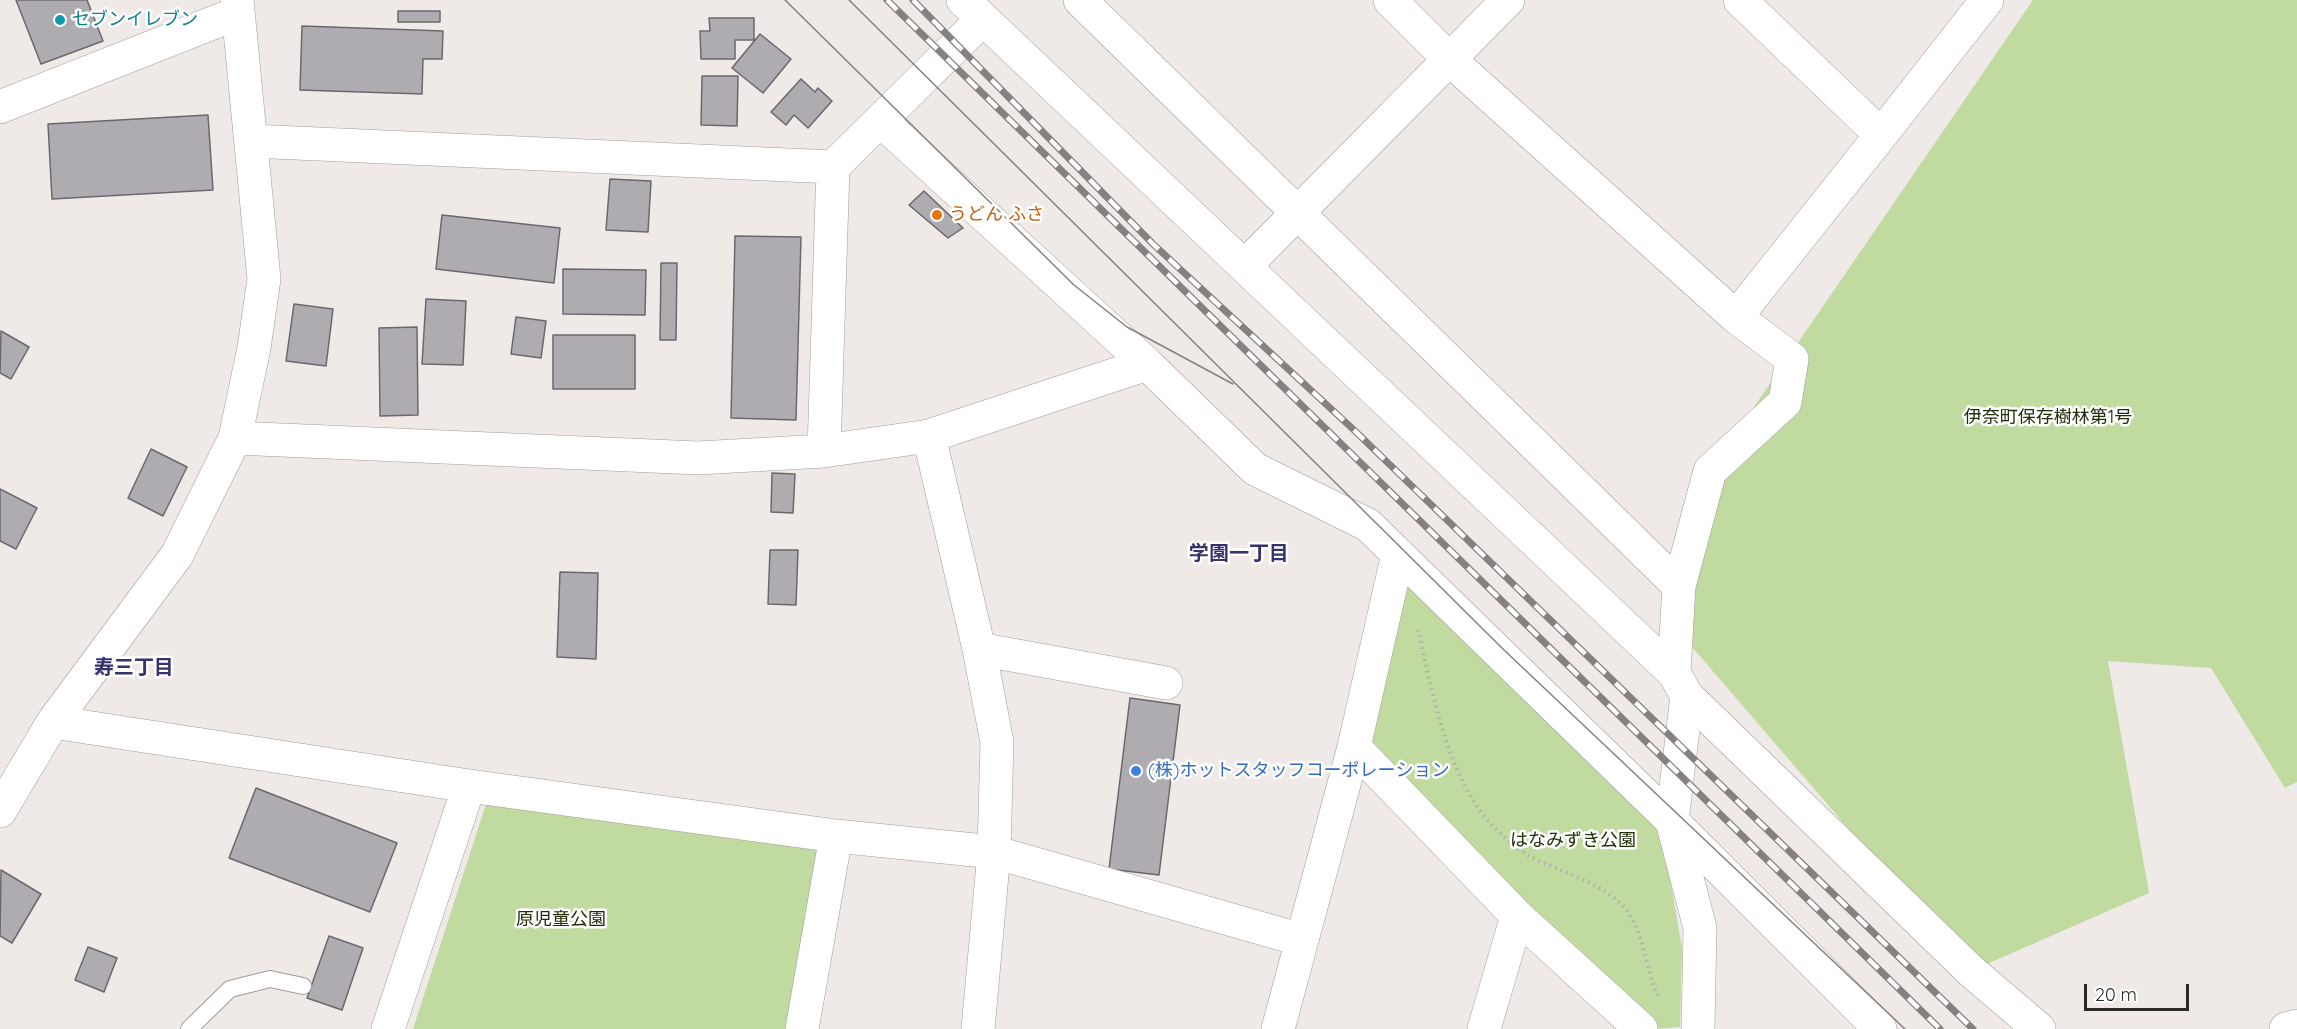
<!DOCTYPE html>
<meta charset="utf-8">
<style>
body{margin:0}
#map{position:relative;width:2297px;height:1029px;overflow:hidden;background:#efe9e7;font-family:Quicksand,sans-serif}
canvas{display:block}
.scale{position:absolute;left:2084px;top:984px;width:105px;height:27px;box-sizing:border-box;border:3px solid #2c2a29;border-top:0;padding-left:8px;font-size:18px;line-height:21px;white-space:nowrap;color:#2c2a29;-webkit-text-stroke:4px #fff;paint-order:stroke}
</style>
<div id="map">
<canvas width="2297" height="1029"></canvas>
<div class="scale">20 m</div>
</div>
<script>
const c = document.querySelector('canvas').getContext('2d');
c.lineJoin = 'round';
function fillPath(path, color) {
  c.fillStyle = color;
  c.fill(path, 'evenodd');
}
function stroke(path, color, width, dash) {
  c.strokeStyle = color;
  c.lineWidth = width;
  c.lineCap = dash ? 'butt' : 'round';
  c.setLineDash(dash || []);
  c.stroke(path);
}
function label(font, color, halo, rows, align = 'center') {
  c.font = font + ' Quicksand,"Noto Sans JP",sans-serif';
  c.lineWidth = 5;
  c.setLineDash([]);
  c.textBaseline = 'middle';
  c.strokeStyle = halo;
  c.fillStyle = color;
  for (const [text, x, y, turn = 0] of rows) {
    c.save();
    c.translate(x, y);
    c.rotate((+turn || 0) * Math.PI / 180);
    c.textAlign = isNaN(turn) ? turn : align;
    if (halo) c.strokeText(text, 0, 0);
    c.fillText(text, 0, 0);
    c.restore();
  }
}
fillPath(new Path2D(`
 M2033 0H2297V782L2285 788 2211 668 2108 661 2149 893 1971 971 1680 633 1710 471Z
 M1413 582 1659 814 1682 948 1680 1027 1654 1029 1370 752 1366 726 1399 594Z
 M487 801 822 851 788 1029H413Z`), '#c1daa0');
const building = new Path2D(`
 M16 0H87L103 41 41 64Z
 M398 11H440V22H398Z
 M709 18H754V40H735V59H701L700 31H710Z
 M302 26 443 31 442 59H423L422 94 300 90Z
 M760 34 791 59 763 93 732 68Z
 M702 76H738L737 126 701 125Z
 M801 79 815 92 818 88 832 101 808 128 794 115 786 125 771 112Z
 M208 115 213 190 52 199 48 124Z
 M610 179 651 181 648 232 606 230Z
 M924 191 963 228 948 238 909 205Z
 M442 215 560 228 554 283 436 269Z
 M735 236 801 237 796 420 731 418Z
 M661 263H677L676 340H660Z
 M563 269 646 270 645 315 563 314Z
 M426 299 466 301 463 365 422 364Z
 M294 304 333 309 326 366 286 361Z
 M516 317 546 321 541 358 511 354Z
 M417 327 418 415 380 416 379 328Z
 M1 331 29 347 11 379 0 373Z
 M553 335H635V389H553Z
 M151 449 187 467 163 516 128 498Z
 M772 473 795 474 793 513 771 512Z
 M0 489 37 508 16 549 0 541Z
 M770 550H798L796 605 768 604Z
 M560 572 598 573 596 659 557 657Z
 M1130 698 1180 705 1159 875 1109 869Z
 M256 788 397 843 370 912 229 858Z
 M1 870 41 894 12 943 0 936Z
 M329 936 363 948 342 1010 307 998Z
 M88 947 117 958 104 992 75 980Z`);
fillPath(building, '#aeacb1');
stroke(building, '#6b686d', 1.5);
const service = new Path2D(`
 M189 1029 230 989 270 979 303 986`);
const minor = new Path2D(`
 M963 0 1674 673 1687 696 1971 971 2039 1029
 M1080 0 1679 586
 M1390 0 1449 59 1736 317 1792 359 1785 402 1710 471 1679 586 1674 673
 M1740 0 1881 135 1987 0
 M0 107 238 13
 M881 121 1147 364 1255 469 1368 525 1672 821 1880 1029
 M251 141 833 167 982 20
 M1245 266 1508 0
 M1736 317 1881 135
 M929 436 979 649 997 742 994 852 978 1029
 M235 438 698 458 824 451 929 436 1147 364
 M824 451 833 167
 M979 649 1166 683
 M1687 696 1672 821 1700 928 1698 1029
 M53 722 469 786 836 836 994 852 1302 940
 M1354 747 1517 916 1641 1029
 M0 811 53 722 177 555 235 438 254 348 264 279 237 0
 M388 1029 469 786
 M802 1029 836 836
 M1278 1029 1354 747 1398 554
 M1484 1029 1517 916
 M2286 1029 2297 1026`);
stroke(service, '#a29c9a', 18);
stroke(minor, '#a29c9a', 34);
stroke(new Path2D(`
 M1418 630C1433 693 1448 784 1497 830 1506 839 1518 849 1529 856 1558 871 1608 884 1627 911 1644 934 1646 970 1658 996`), '#b3aead', 4, [1.5, 4.5]);
stroke(service, '#fff', 16);
stroke(minor, '#fff', 33);
stroke(new Path2D(`
 M785 0 1074 285 1127 327 1233 384
 M849 0 1504 650 1905 1029`), '#858180', 1.5);
const rail = new Path2D(`
 M887 0 1940 1029
 M913 0 1153 244 1355 431 1973 1029`);
stroke(rail, '#858180', 7);
stroke(rail, '#fff', 4.5, [14]);
for (const [x, y, r, color] of [
 [60,20,6,"#0f9aa8"],
 [937,215,6,"#e8710a"],
 [1136,771,6,"#3f7fe0"]
]) {
  const dot = new Path2D();
  dot.arc(x, y, r, 0, 2 * Math.PI);
  c.fillStyle = color;
  c.fill(dot);
  stroke(dot, '#fff', 2);
}
label('18px', '#0d838f', '#fff', [
 ["セブンイレブン",72,20]
], 'left');
label('18px', '#c56008', '#fff', [
 ["うどん ふさ",949,215]
], 'left');
label('18px', '#212e08', '#fff', [
 ["伊奈町保存樹林第1号",2048,418],
 ["はなみずき公園",1573,841],
 ["原児童公園",561,920]
]);
label('18px', '#366cbe', '#fff', [
 ["(株)ホットスタッフコーポレーション",1148,771]
], 'left');
label('bold 20px', '#38336e', '#fff', [
 ["学園一丁目",1239,554],
 ["寿三丁目",134,668]
]);
</script>
